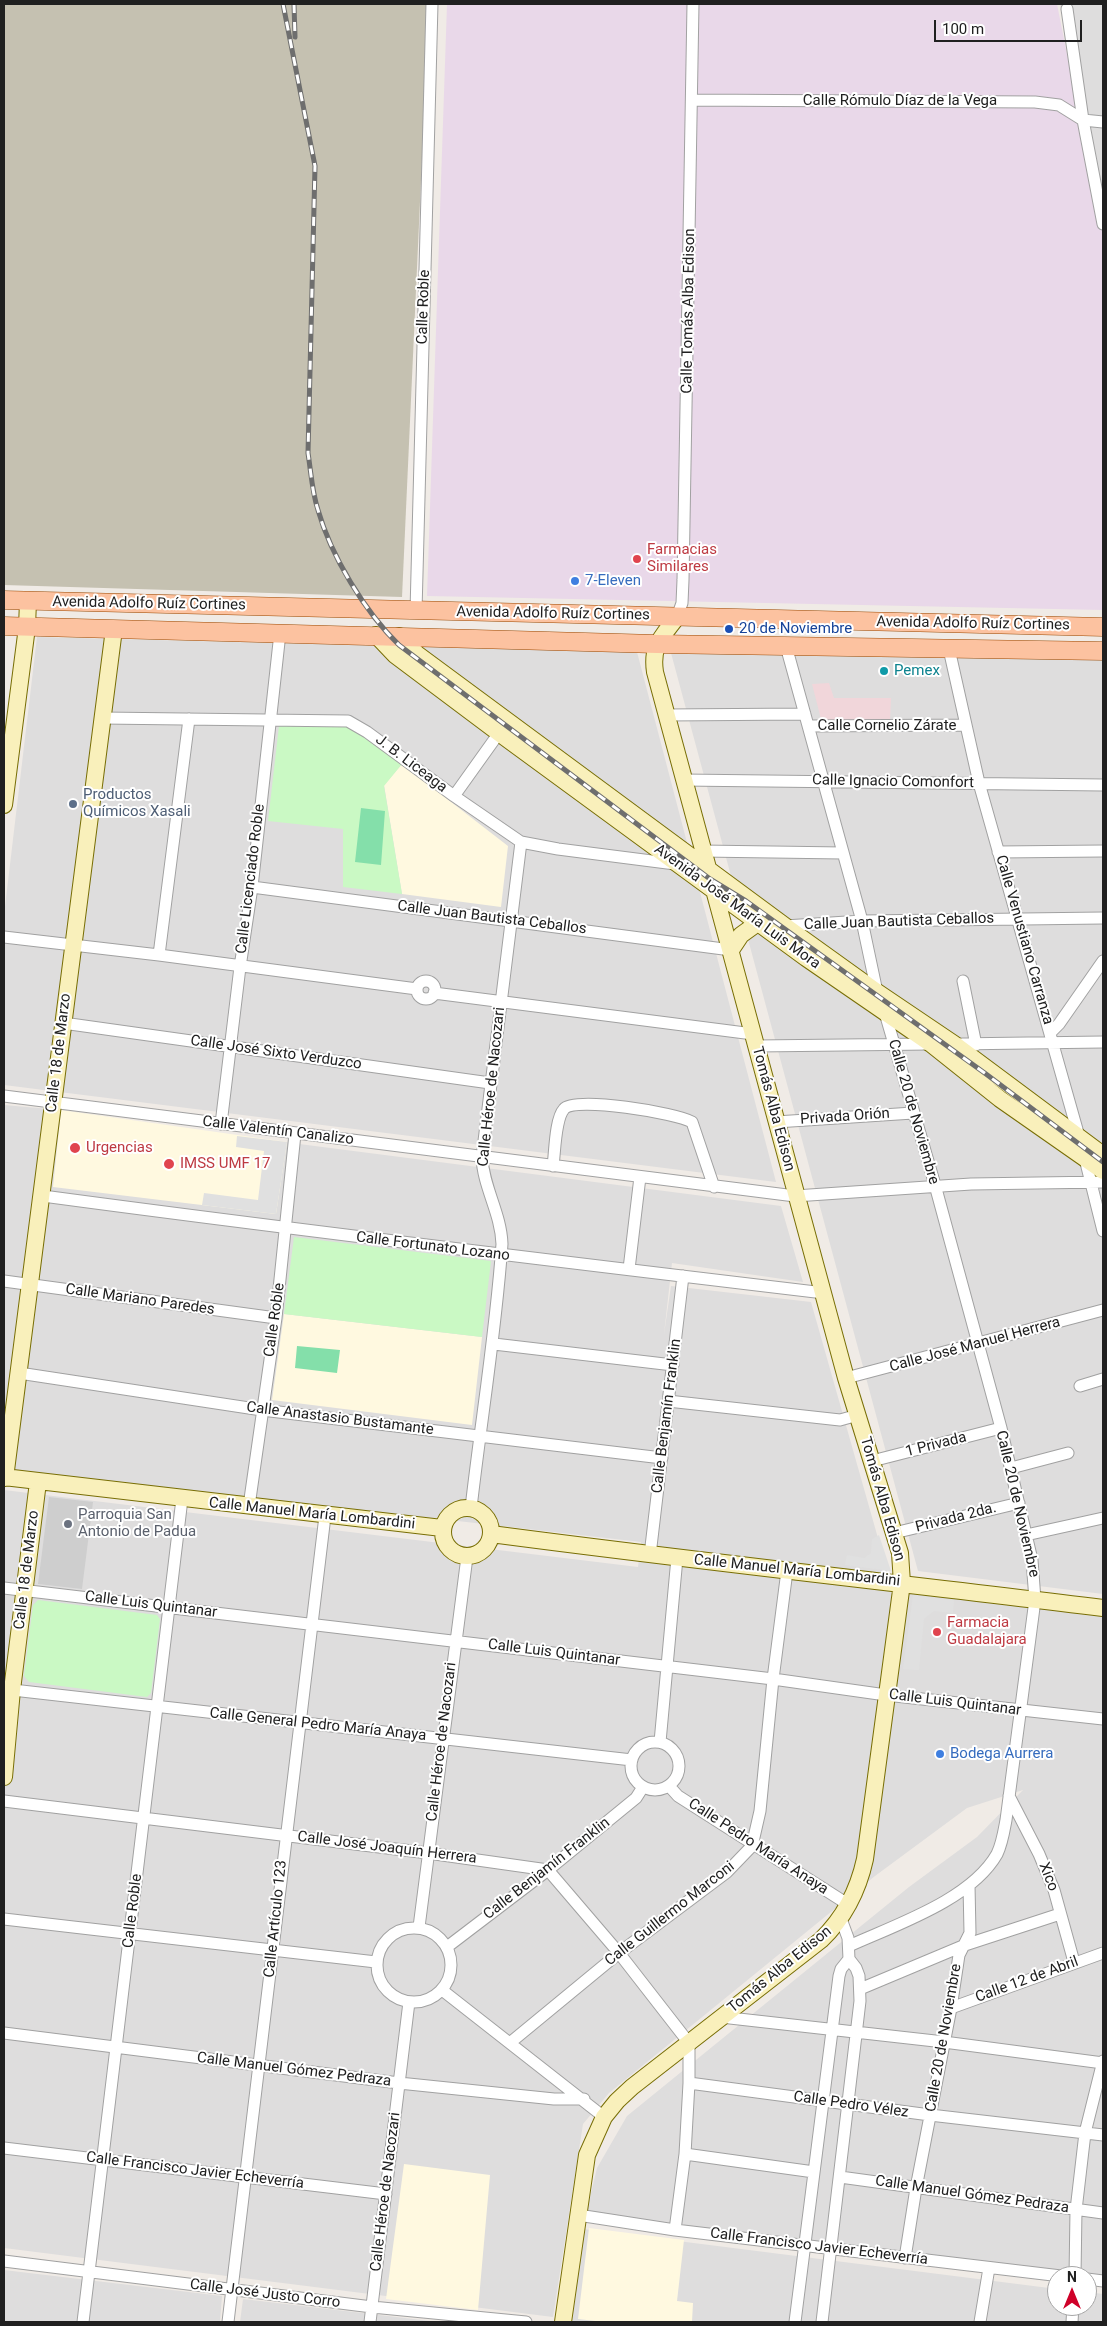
<!DOCTYPE html>
<meta charset="utf-8">
<style>
body{margin:0}
#map{position:relative;width:1107px;height:2326px;overflow:hidden;background:#f0ebe6;font-family:Roboto,sans-serif}
canvas{display:block}
.frame{position:absolute;inset:0;border:5px solid #202020;pointer-events:none}
.north{position:absolute;left:1047px;top:2266px;width:50px;height:50px;box-sizing:border-box;background:#fff;border:1px solid #a6a6a6;border-radius:50%;rotate:0deg;font-size:14px;font-weight:700;line-height:20px;text-align:center;color:#202020}
.north::after{content:'';display:block;margin:auto;width:18px;height:22px;background:#cf0129;clip-path:polygon(50% 0,100% 100%,50% 72%,0 100%)}
.scale{position:absolute;left:934px;top:20px;width:148px;height:22px;box-sizing:border-box;border:2px solid #202020;border-top:0;padding-left:6px;font-size:15px;line-height:18px;white-space:nowrap;color:#202020;-webkit-text-stroke:4px #fff;paint-order:stroke}
</style>
<div id="map">
<canvas width="1107" height="2326"></canvas>
<div class="frame"></div>
<div class="north">N</div>
<div class="scale">100 m</div>
</div>
<script>
const c = document.querySelector('canvas').getContext('2d');
c.lineJoin = 'round';
function fillPath(path, color) {
  c.fillStyle = color;
  c.fill(path, 'evenodd');
}
function stroke(path, color, width, dash) {
  c.strokeStyle = color;
  c.lineWidth = width;
  c.lineCap = dash ? 'butt' : 'round';
  c.setLineDash(dash || []);
  c.stroke(path);
}
function label(font, color, halo, rows, align = 'center') {
  c.font = font + ' Roboto,sans-serif';
  c.lineWidth = 4;
  c.setLineDash([]);
  c.textBaseline = 'middle';
  c.strokeStyle = halo;
  c.fillStyle = color;
  for (const [text, x, y, turn = 0] of rows) {
    c.save();
    c.translate(x, y);
    c.rotate((+turn || 0) * Math.PI / 180);
    c.textAlign = isNaN(turn) ? turn : align;
    if (halo) c.strokeText(text, 0, 0);
    c.fillText(text, 0, 0);
    c.restore();
  }
}
fillPath(new Path2D(`
 M1060 4H1103V193Z
 M37 637 637 652 776 1182 4 1085V915Z
 M671 653 1103 659V1594L918 1571Z
 M4 1105 61 1110 237 1136 781 1206 803 1282 672 1263 664 1334 671 1286 811 1302 893 1591 1103 1616V2277L586 2214 597 2168 627 2116 909 1887 977 1837 1023 1790 967 1808 875 1876 609 2093 583 2124 553 2317 4 2248V1490L638 1567 641 1542 4 1469Z
 M583 2229 1057 2289V2306H1087V2292L1103 2294V2322H572Z
 M4 2270 222 2296 220 2322H4Z
 M243 2299 439 2322H240Z`), '#dedddd');
fillPath(new Path2D(`
 M829 683 834 698H891L890 722 822 723 812 684Z`), '#f1d6da');
fillPath(new Path2D(`
 M447 4H1057L1103 234V610L427 596Z`), '#e9d8e9');
fillPath(new Path2D(`
 M402 764 508 846 501 907 402 894 384 785Z
 M61 1110 287 1142 276 1214 53 1187Z
 M284 1314 482 1337 472 1425 272 1400Z
 M404 2164 490 2175 478 2310 386 2299Z
 M589 2228 684 2240 677 2301 693 2303 692 2322H604L578 2319Z`), '#fff9e0');
fillPath(new Path2D(`
 M49 1497 93 1502 82 1589 38 1584Z`), '#cecece');
fillPath(new Path2D(`
 M4 4H429L402 597 4 585Z`), '#c5c1b1');
fillPath(new Path2D(`
 M279 726H352L402 764 384 786 402 894 343 887V829L268 821Z
 M294 1237 491 1261 482 1337 284 1314Z
 M38 1600 157 1615 160 1619 151 1693 147 1697 29 1682 24 1676 33 1605Z`), '#caf9c4');
fillPath(new Path2D(`
 M361 808 385 811 381 865 355 862Z
 M297 1346 340 1350 337 1373 295 1368Z`), '#84dfaa');
fillPath(new Path2D(`
 M237 1136 287 1142 276 1214 202 1205 204 1193 258 1200 264 1151 236 1147Z
 M879 1535 891 1571 845 1565 847 1555 864 1558 871 1553 872 1539Z
 M913 1595 954 1600 953 1613 934 1611 924 1619 919 1670 903 1669Z`), '#e0e0e0');
const street = new Path2D(`
 M1067 9 1083 120 1103 224
 M692 100 1035 102 1059 105 1083 120 1103 122
 M416 611 432 4
 M677 617 682 603 683 580 693 4
 M786 646 862 921 877 992
 M949 649 979 783 1080 1140
 M666 715 805 714
 M102 718 348 721 367 732 454 796 521 842 558 849 675 864
 M808 726 966 725
 M683 780 1103 785
 M454 796 499 733
 M702 851 843 853
 M998 852 1103 851
 M252 887 731 950
 M785 926 862 921 1103 918
 M4 937 159 955 417 989
 M159 955 189 719
 M963 981 976 1045
 M417 990a9 9 0 1 1 18 0a9 9 0 1 1-18 0Z
 M434 993 753 1034
 M63 1023 490 1083
 M1050 1033 1059 1024 1103 961
 M954 1044 1103 1042
 M756 1046 931 1044
 M4 1096 795 1196 971 1184 1103 1182
 M776 1122 913 1113
 M221 1124 240 967 252 887 280 633
 M1084 1155 1103 1231
 M553 1166C555 1152 555 1119 564 1109 574 1096 677 1113 692 1122L714 1187
 M43 1196C303 1231 563 1262 824 1293
 M629 1269 640 1177
 M4 1281 276 1318
 M494 1344 673 1365
 M19 1373 262 1410 662 1458
 M846 1378 1103 1310
 M1080 1386 1103 1379
 M668 1401 840 1420 858 1415
 M872 1461 1001 1428
 M1011 1468 1068 1453
 M249 1506 276 1318 295 1134
 M471 1508C481 1420 496 1332 502 1244 501 1213 483 1187 482 1157L521 842
 M894 1533 1019 1503
 M1026 1535 1103 1518
 M650 1555 683 1276
 M4 1588 773 1679 886 1695 1103 1719
 M4 1689 632 1760
 M631 1766a24 24 0 1 1 48 0a24 24 0 1 1-48 0Z
 M660 1742 677 1558
 M669 1786 678 1796 849 1905
 M1009 1796 1039 1854 1054 1890 1074 1962
 M4 1801 428 1853 548 1870 619 1953 689 2043V2083L685 2154 675 2230
 M4 1919 376 1962
 M419 1927 467 1557
 M377 1965a37 37 0 1 1 74 0a37 37 0 1 1-74 0Z
 M849 1946C895 1925 971 1900 997 1854 1002 1844 1004 1831 1006 1820L1035 1600 1032 1560 1001 1428 935 1185 885 1013
 M447 1947 548 1870 636 1798 643 1787
 M860 1989 965 1945 1060 1914
 M442 1990 604 2117
 M951 2008 1103 1953
 M721 2017 944 2042 1103 2063
 M4 2033 399 2083 554 2099H584
 M511 2042 619 1953 727 1872 752 1846 760 1811 773 1679 787 1571
 M689 2083 930 2115 1103 2135
 M4 2148 386 2194
 M685 2154 814 2172
 M840 2177 1103 2213
 M578 2215 675 2230 1061 2276
 M905 2258 916 2188 951 2008 959 1955 970 1933 969 1885
 M4 2261 372 2307 526 2322
 M1075 2276 1076 2210 1085 2133 1103 2061
 M1087 2279 1103 2281
 M83 2322 182 1499
 M228 2322 325 1516
 M370 2322 409 2002
 M795 2322 839 1976 841 1969 849 1959
 M822 2322 860 2001 859 1976 856 1968 849 1959 848 1938 841 1919
 M980 2322 989 2268
 M1072 2322 1073 2306`);
const secondary = new Path2D(`
 M376 635 395 655 499 733 806 958 931 1044 1000 1099 1103 1171
 M399 636 417 654 785 926 877 992 954 1044 1103 1155
 M4 805 27 627 28 601
 M731 950 741 935 759 922
 M4 1477 442 1528
 M5 1478 114 629
 M443 1532a24 24 0 1 1 48 0a24 24 0 1 1-48 0Z
 M491 1534C695 1561 899 1583 1103 1608
 M4 1777 12 1690 38 1482
 M563 2322 587 2155 604 2117 617 2101 632 2087 821 1940C845 1917 858 1891 865 1859L902 1583 900 1553 846 1378 655 672C651 645 662 637 677 617`);
const primary = new Path2D(`
 M4 600 1103 627
 M4 626 657 644 1103 651`);
stroke(street, '#a1a1a1', 13);
stroke(secondary, '#786e05', 18);
stroke(primary, '#9b4900', 19);
stroke(street, '#fff', 11);
stroke(secondary, '#f9f0bb', 16);
stroke(primary, '#fcc2a0', 18);
const rail = new Path2D(`
 M283 4 315 166 308 453C311 472 312 492 318 510 331 556 365 612 399 645L710 879 746 901 986 1074 1103 1162
 M294 4 295 37`);
stroke(rail, '#6e6e6e', 5);
stroke(rail, '#fff', 3, [9]);
for (const [x, y, r, color] of [
 [637,559,5,"#e0444e"],
 [575,581,5,"#3f7fe0"],
 [729,629,5,"#1a4fb4"],
 [884,671,5,"#0f9aa8"],
 [73,804,5,"#5c6f8a"],
 [75,1148,6,"#e0444e"],
 [169,1164,6,"#e0444e"],
 [68,1524,5,"#6b7280"],
 [937,1632,5,"#e0444e"],
 [940,1754,5,"#3f7fe0"]
]) {
  const dot = new Path2D();
  dot.arc(x, y, r, 0, 2 * Math.PI);
  c.fillStyle = color;
  c.fill(dot);
  stroke(dot, '#fff', 2);
}
label('15px', '#202020', '#fff', [
 ["Calle Rómulo Díaz de la Vega",900,101],
 ["Calle Roble",424,307,-88],
 ["Calle Tomás Alba Edison",689,311,-89],
 ["Avenida Adolfo Ruíz Cortines",149,604,1],
 ["Avenida Adolfo Ruíz Cortines",553,614,1],
 ["Avenida Adolfo Ruíz Cortines",973,624,1],
 ["Calle Cornelio Zárate",887,726],
 ["J. B. Liceaga",411,764,37],
 ["Calle Ignacio Comonfort",893,782,1],
 ["Calle Licenciado Roble",251,879,-83],
 ["Avenida José María Luis Mora",737,907,36],
 ["Calle Juan Bautista Ceballos",492,918,7],
 ["Calle Juan Bautista Ceballos",899,922,-2],
 ["Calle Venustiano Carranza",1024,940,74],
 ["Calle 18 de Marzo",59,1053,-83],
 ["Calle José Sixto Verduzco",276,1053,8],
 ["Calle Héroe de Nacozari",492,1087,-84],
 ["Tomás Alba Edison",773,1109,75],
 ["Calle 20 de Noviembre",913,1112,74],
 ["Privada Orión",845,1117,-4],
 ["Calle Valentín Canalizo",278,1131,7],
 ["Calle Fortunato Lozano",433,1247,7],
 ["Calle Mariano Paredes",140,1300,8],
 ["Calle Roble",275,1320,-82],
 ["Calle José Manuel Herrera",975,1345,-15],
 ["Calle Benjamín Franklin",667,1416,-83],
 ["Calle Anastasio Bustamante",340,1419,7],
 ["1 Privada",936,1445,-14],
 ["Tomás Alba Edison",882,1499,74],
 ["Calle 20 de Noviembre",1017,1504,77],
 ["Calle Manuel María Lombardini",312,1514,6],
 ["Privada 2da.",956,1518,-14],
 ["Calle 18 de Marzo",27,1570,-83],
 ["Calle Manuel María Lombardini",797,1571,6],
 ["Calle Luis Quintanar",151,1605,7],
 ["Calle Luis Quintanar",554,1653,7],
 ["Calle Luis Quintanar",955,1703,7],
 ["Calle General Pedro María Anaya",318,1725,6],
 ["Calle Héroe de Nacozari",442,1742,-83],
 ["Calle Pedro María Anaya",758,1847,33],
 ["Calle José Joaquín Herrera",387,1848,7],
 ["Calle Benjamín Franklin",547,1869,-38],
 ["Xico",1048,1877,69],
 ["Calle Roble",133,1911,-83],
 ["Calle Guillermo Marconi",670,1914,-38],
 ["Calle Artículo 123",276,1919,-84],
 ["Tomás Alba Edison",780,1970,-39],
 ["Calle 12 de Abril",1027,1980,-20],
 ["Calle 20 de Noviembre",944,2038,-80],
 ["Calle Manuel Gómez Pedraza",294,2070,7],
 ["Calle Pedro Vélez",851,2105,8],
 ["Calle Francisco Javier Echeverría",195,2171,7],
 ["Calle Héroe de Nacozari",386,2192,-83],
 ["Calle Manuel Gómez Pedraza",972,2195,8],
 ["Calle Francisco Javier Echeverría",819,2247,7],
 ["Calle José Justo Corro",265,2294,7]
]);
label('15px', '#be3a42', '#fff', [
 ["Farmacias",647,550],
 ["Similares",647,567],
 ["Urgencias",86,1148],
 ["IMSS UMF 17",180,1164],
 ["Farmacia",947,1623],
 ["Guadalajara",947,1640]
], 'left');
label('15px', '#366cbe', '#fff', [
 ["7-Eleven",585,581],
 ["Bodega Aurrera",950,1754]
], 'left');
label('15px', '#164399', '#fff', [
 ["20 de Noviembre",739,629]
], 'left');
label('15px', '#0d838f', '#fff', [
 ["Pemex",894,671]
], 'left');
label('15px', '#4e5e75', '#fff', [
 ["Productos",83,795],
 ["Químicos Xasali",83,812]
], 'left');
label('15px', '#5b616d', '#fff', [
 ["Parroquia San",78,1515],
 ["Antonio de Padua",78,1532]
], 'left');
</script>
